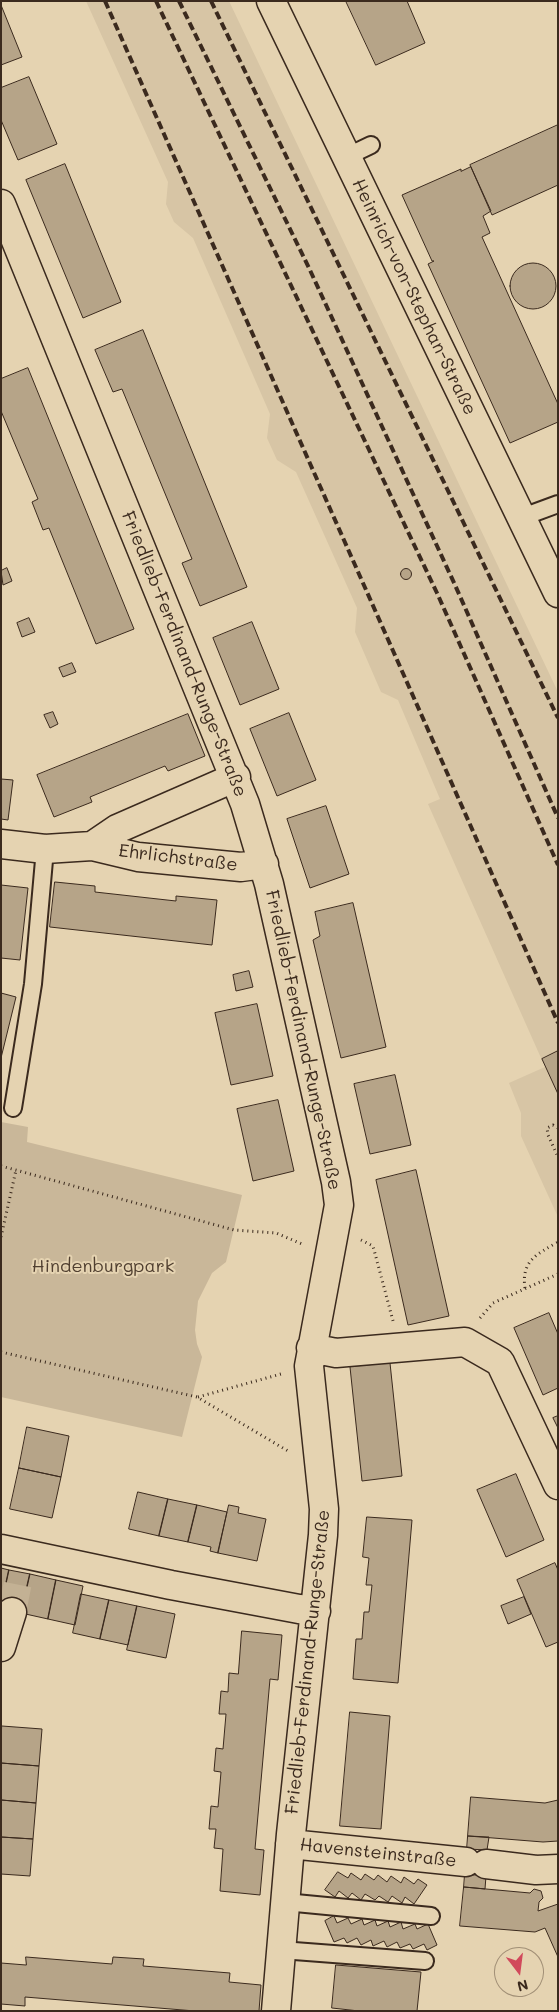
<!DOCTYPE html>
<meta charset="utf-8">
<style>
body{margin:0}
#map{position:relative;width:559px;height:2012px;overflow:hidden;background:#e5d3b1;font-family:Mali,sans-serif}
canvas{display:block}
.frame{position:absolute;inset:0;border:2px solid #3b2a1e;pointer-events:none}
.north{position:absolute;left:494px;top:1947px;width:50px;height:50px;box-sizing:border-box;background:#e5d3b1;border:1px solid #a18f76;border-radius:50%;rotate:165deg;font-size:14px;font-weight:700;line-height:20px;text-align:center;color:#3b2a1e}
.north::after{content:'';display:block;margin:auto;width:18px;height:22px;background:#d1495b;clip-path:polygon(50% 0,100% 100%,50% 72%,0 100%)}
</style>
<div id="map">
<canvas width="559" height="2012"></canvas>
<div class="frame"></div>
<div class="north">N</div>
</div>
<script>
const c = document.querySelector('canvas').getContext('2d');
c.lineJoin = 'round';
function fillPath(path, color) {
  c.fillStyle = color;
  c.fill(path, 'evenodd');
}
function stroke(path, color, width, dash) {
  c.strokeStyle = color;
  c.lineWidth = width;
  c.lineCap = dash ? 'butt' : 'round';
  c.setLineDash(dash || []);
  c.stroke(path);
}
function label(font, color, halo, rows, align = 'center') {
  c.font = font + ' Mali,sans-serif';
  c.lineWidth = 4;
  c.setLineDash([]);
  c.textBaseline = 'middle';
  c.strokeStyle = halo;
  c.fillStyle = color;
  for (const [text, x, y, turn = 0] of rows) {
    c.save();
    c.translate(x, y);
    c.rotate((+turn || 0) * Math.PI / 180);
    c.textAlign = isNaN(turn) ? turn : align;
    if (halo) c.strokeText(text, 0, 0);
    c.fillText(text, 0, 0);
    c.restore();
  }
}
fillPath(new Path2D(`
 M86 1H229L558 692V1217L521 1136V1113L509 1083 545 1067 428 804 440 799 398 700 381 692 355 632 357 608 296 472 277 460 267 438 270 414 193 238 174 222 166 204 168 182Z`), '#d7c5a5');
fillPath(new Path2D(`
 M1 1122 28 1127 27 1142 242 1195 226 1262 212 1273 198 1301 195 1330 197 1344 202 1357 182 1437 1 1397Z`), '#c9b799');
const building = new Path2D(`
 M346 1H407L425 43 376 65Z
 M1 5 22 57 1 65Z
 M29 77 57 144 18 160 1 120V88Z
 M558 125V185L492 215 470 165Z
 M65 164 121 302 83 318 26 180Z
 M471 167 491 211 483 216 490 233 482 237 558 404V422L510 443 428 264 434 261H432L402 195 461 169V171Z
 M510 286a23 23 0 1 1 46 0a23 23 0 1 1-46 0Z
 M143 330 247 587 200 606 182 563 192 559 122 389 113 392 95 350Z
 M28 368 134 629 96 644 49 528 43 530 32 502 38 499 1 411V379Z
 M7 568 12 581 3 585 1 571Z
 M400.5 574a5.5 5.5 0 1 1 11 0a5.5 5.5 0 1 1-11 0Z
 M29 618 35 632 22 637 17 623Z
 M252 622 279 689 240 705 213 638Z
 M72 663 76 672 63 677 59 668Z
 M53 712 58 724 50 728 44 715Z
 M289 713 316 780 277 796 250 729Z
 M188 714 205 756 168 771 165 766 90 797 92 802 54 817 37 775Z
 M1 779 13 780 8 820 1 819Z
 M326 806 349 874 310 888 287 819Z
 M55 882 95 886V892L176 901V896L217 900 212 945 50 927Z
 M1 885 28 888 20 960 1 958Z
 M353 903 386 1047 341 1058 313 940 320 936 315 912Z
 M249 971 253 987 236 991 233 975Z
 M1 993 16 997 1 1058Z
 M257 1004 273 1076 231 1085 215 1013Z
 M558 1051V1094L542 1059Z
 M395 1075 411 1145 370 1154 354 1084Z
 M278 1100 294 1171 253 1181 237 1109Z
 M416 1170 449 1316 408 1325 376 1180Z
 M549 1313 558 1334V1388L543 1395 514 1328Z
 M390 1363 402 1476 362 1481 350 1367Z
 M558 1416V1428L553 1418Z
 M27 1427 69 1436 61 1477 19 1468Z
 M19 1468 61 1477 52 1518 10 1509Z
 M516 1474 544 1540 506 1557 477 1490Z
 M138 1492 168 1499 159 1536 129 1529Z
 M168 1499 197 1505 188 1542 159 1536Z
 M197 1505 227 1512 218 1553 210 1551 211 1547 188 1542Z
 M229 1505 239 1507 238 1513 266 1519 257 1561 218 1553Z
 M367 1517 412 1520 398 1683 353 1679 356 1639H362L364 1612H369L372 1585H366L369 1558 363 1557Z
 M555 1563 558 1570V1642L546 1647 517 1580Z
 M1 1568 9 1570 1 1607Z
 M9 1570 30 1574 21 1614 1 1607Z
 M30 1574 56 1580 48 1619 21 1613Z
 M56 1580 83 1586 75 1625 48 1619Z
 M81 1594 109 1600 100 1639 73 1633Z
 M524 1597 531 1614 508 1624 501 1606Z
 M109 1600 137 1606 128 1645 100 1639Z
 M137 1606 175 1614 166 1658 127 1650Z
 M242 1631 282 1635 278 1680 270 1679 255 1849 264 1850 260 1895 220 1891 223 1849 214 1848 216 1829H209L211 1806 218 1807 221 1772 214 1771 216 1748 223 1749 226 1714H219L221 1691 228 1692 229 1673 238 1674Z
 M350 1712 390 1716 381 1829 340 1826Z
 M2 1726 42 1729 39 1766 1 1763Z
 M1 1763 39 1766 36 1803 1 1800Z
 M471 1797 545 1803 558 1800V1841L543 1842 468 1836Z
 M1 1800 36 1803 33 1839 1 1837Z
 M468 1836 489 1837 487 1850 467 1849Z
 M1 1837 33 1839 30 1876 1 1874Z
 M338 1872 348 1878 351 1873 361 1880 365 1874 374 1880 378 1875 387 1882 391 1876 401 1883 404 1877 414 1884 418 1879 427 1885 414 1904 405 1897 402 1903 392 1896 388 1902 379 1896 375 1900 365 1894 361 1900 352 1893 348 1898 339 1891 335 1897 325 1890Z
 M465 1874 486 1876 485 1889 464 1887Z
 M464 1887 530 1893 534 1889 541 1891 543 1898 539 1902 538 1911 558 1904V1957L545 1928 535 1932 460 1926Z
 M334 1916 337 1923 348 1918 351 1924 362 1919 364 1925 375 1920 377 1926 388 1921 390 1927 401 1922 403 1929 415 1924 417 1929 428 1924 437 1945 427 1950 424 1944 413 1949 410 1944 400 1948 397 1942 387 1947 384 1941 373 1946 371 1940 361 1945 357 1938 347 1943 344 1938 334 1942 325 1921Z
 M26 1957 112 1964 113 1957 144 1959 143 1966 230 1973 229 1982 261 1985 259 2011H195L25 1997V2006L1 2004V1963L26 1965Z
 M336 1965 421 1972 417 2011H359L332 2008Z`);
fillPath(building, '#b6a488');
stroke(building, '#3b2a1e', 1);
stroke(new Path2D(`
 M12 1612 20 1572`), '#c3b194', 28, [28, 14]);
const lane = new Path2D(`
 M346 157 371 145
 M520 518 558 504
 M13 1108 33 984 45 849
 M285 1902 431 1916
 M281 1950 425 1961`);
const street = new Path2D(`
 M271 1 558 593
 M1 204 245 804 269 884 336 1182 339 1205 309 1366 324 1509 323 1535 291 1834 276 2011
 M1 844 45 849 92 846 138 857 241 867 264 864
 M92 846 117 829 236 777
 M311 1348 336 1353 465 1342 500 1362 558 1485
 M1 1549 171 1585 299 1609 316 1611
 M1 1647 12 1612
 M290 1844 466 1862
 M486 1864 536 1870 558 1869`);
stroke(lane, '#3b2a1e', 20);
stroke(street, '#3b2a1e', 31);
stroke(new Path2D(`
 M558 1128 553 1125 547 1128 548 1135 558 1157
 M1 1166 234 1230 276 1233 302 1244
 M1 1237 16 1170
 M361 1240 373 1246 393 1321
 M525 1288C521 1261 537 1254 558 1242
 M480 1318 493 1303 558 1274
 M1 1352 197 1397 288 1451
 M198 1397 281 1374
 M1 2011H2`), '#3b2a1e', 3, [1, 4]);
stroke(lane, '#e5d3b1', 16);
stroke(street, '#e5d3b1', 28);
stroke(new Path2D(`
 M105 1 558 1023
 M156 1 437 593 558 865
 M179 1 309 268 455 585 558 818
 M211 1 558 718`), '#3b2a1e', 4, [8, 4]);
label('18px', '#3b2a1e', '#e5d3b1', [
 ["Heinrich-von-Stephan-Straße",414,297,64],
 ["Friedlieb-Ferdinand-Runge-Straße",184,654,68],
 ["Ehrlichstraße",178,858,7],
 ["Friedlieb-Ferdinand-Runge-Straße",303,1040,78],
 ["Friedlieb-Ferdinand-Runge-Straße",308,1662,-84],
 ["Havensteinstraße",378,1853,6]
]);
label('18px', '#503f30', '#e5d3b1', [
 ["Hindenburgpark",103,1266]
]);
</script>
